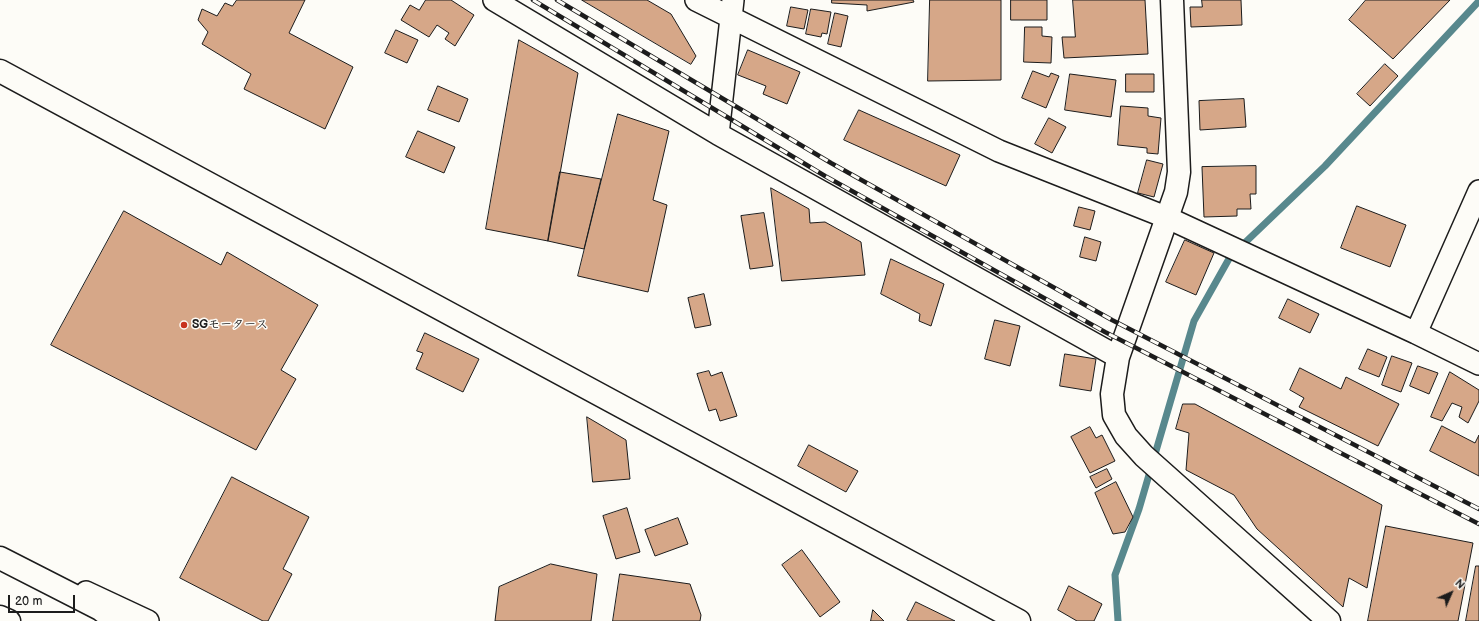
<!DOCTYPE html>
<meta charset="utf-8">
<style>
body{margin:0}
#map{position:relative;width:1479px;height:621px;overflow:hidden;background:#fdfcf7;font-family:"Balsamiq Sans",sans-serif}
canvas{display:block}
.north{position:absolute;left:1431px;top:573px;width:40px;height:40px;-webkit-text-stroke:3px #fdfcf7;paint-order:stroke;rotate:45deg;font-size:11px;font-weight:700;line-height:16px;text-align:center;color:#1c1c1c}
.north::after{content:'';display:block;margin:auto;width:14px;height:18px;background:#1c1c1c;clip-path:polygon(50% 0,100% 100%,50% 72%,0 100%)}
.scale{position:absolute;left:8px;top:595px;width:67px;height:18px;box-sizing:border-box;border:2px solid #1c1c1c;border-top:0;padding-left:5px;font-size:12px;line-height:14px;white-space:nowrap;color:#1c1c1c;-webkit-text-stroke:3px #fdfcf7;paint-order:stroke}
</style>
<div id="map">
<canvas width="1479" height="621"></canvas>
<div class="north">N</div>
<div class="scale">20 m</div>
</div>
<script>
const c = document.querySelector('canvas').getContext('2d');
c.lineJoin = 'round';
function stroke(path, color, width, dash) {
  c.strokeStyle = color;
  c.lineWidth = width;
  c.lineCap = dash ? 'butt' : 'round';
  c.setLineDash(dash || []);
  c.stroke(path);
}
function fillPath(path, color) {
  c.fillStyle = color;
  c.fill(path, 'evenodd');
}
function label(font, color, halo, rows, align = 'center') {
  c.font = font + ' "Balsamiq Sans","Klee One",sans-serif';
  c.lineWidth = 3;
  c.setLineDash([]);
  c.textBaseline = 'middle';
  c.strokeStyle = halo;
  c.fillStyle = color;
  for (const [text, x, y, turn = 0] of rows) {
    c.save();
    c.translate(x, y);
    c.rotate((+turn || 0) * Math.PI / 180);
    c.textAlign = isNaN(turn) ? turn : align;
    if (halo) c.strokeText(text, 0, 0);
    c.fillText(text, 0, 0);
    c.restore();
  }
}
stroke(new Path2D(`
 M1118 621 1115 575 1139 509 1194 321 1230 257 1325 166 1479 1`), '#58888d', 7);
const building = new Path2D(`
 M237 0H305L289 33 353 67 325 129 244 89 251 74 202 44 208 32 198 20 202 9 217 16 225 3 232 6Z
 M426 0H451L474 15 455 46 445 39 449 33 437 25 429 37 401 20 410 5 419 10Z
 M582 0H647L671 14 696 56 691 64Z
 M832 0H913L914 2 867 11V5L832 3Z
 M930 0H1001V80L928 81Z
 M1011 0H1047V20H1011Z
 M1073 0H1145L1148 54 1064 58 1062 37H1075Z
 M1202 0H1241L1242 25 1191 27 1190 7H1202Z
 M1366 0H1450L1393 59 1349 20Z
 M791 7 808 10 804 29 787 26Z
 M811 9 831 12 827 34 822 33 821 37 806 34Z
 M835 13 848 16 841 47 828 44Z
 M1025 27H1042V36L1052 37 1051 63 1024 62Z
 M396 30 418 40 407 63 385 53Z
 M519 40 578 73 548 241 486 229Z
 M748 50 800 72 787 104 763 94 766 86 738 75Z
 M1385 64 1398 76 1370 106 1357 94Z
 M1033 71 1049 77 1051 73 1059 76 1046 108 1022 98Z
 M1070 74 1116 80 1111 117 1065 110Z
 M1126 74H1154V92H1126Z
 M438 86 468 99 459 122 428 110Z
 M1244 99 1246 127 1200 130 1199 101Z
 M1121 106 1148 108V116L1161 118 1158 154 1147 153V148L1118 145Z
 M859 110 960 155 946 186 844 140Z
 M618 114 669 131 653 200 667 205 648 292 578 276Z
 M1049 118 1066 127 1052 153 1035 144Z
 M418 131 455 147 444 173 406 157Z
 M1147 160 1163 164 1154 197 1138 193Z
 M1256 166V194H1250L1251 209H1237V216L1204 217 1202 167Z
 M560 172 601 179 584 249 548 241Z
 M771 188 809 209 810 223 825 222 861 242 865 275 782 281Z
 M1357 206 1406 225 1390 267 1341 248Z
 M1079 207 1095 211 1090 230 1074 226Z
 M124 211 221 265 227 252 318 305 281 370 296 379 256 450 51 345Z
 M764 213 773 266 750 269 741 216Z
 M1085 237 1101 242 1096 261 1080 257Z
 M1185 240 1214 253 1196 295 1166 282Z
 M891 259 944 284 931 326 919 321 920 314 881 294Z
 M704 294 711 325 695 328 688 298Z
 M1288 299 1319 314 1310 333 1279 318Z
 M995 320 1020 326 1010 366 985 359Z
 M425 333 479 359 463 392 416 369 423 353 417 351Z
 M1368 349 1387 357 1379 377 1359 369Z
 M1065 354 1096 359 1091 391 1060 386Z
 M1392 356 1412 363 1401 392 1382 385Z
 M1418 366 1438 373 1429 394 1410 386Z
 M1300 368 1341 389 1346 377 1399 404 1378 446 1299 407 1304 398 1290 390Z
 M709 371 711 376 722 372 737 416 720 421 716 409 709 411 697 374Z
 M1450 372 1479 390V401L1468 423 1459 417 1462 407 1452 403 1442 421 1431 417Z
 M1183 404H1195L1382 505 1367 588 1349 578 1343 607 1257 529 1234 495 1186 470 1189 433 1176 429Z
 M587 417 626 440 630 479 593 482Z
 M1442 426 1475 443 1479 435V476L1430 451Z
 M1090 427 1096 438 1102 435 1115 461 1090 473 1071 437Z
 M809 445 858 471 846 492 798 466Z
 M1107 469 1112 479 1096 488 1090 477Z
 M232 477 309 517 283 569 292 574 268 621H263L180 578Z
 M1116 482 1133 517 1125 532 1113 534 1095 493Z
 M627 508 640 552 616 559 603 516Z
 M678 518 688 544 655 556 645 530Z
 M1386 526 1473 543 1458 621H1368Z
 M802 550 840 602 820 617 782 565Z
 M551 564 597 574 591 621H495L499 587Z
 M1476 566H1479V621H1466Z
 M620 574 690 584 701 615 700 621H613Z
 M1069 586 1102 604 1094 621H1077L1058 610Z
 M916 602 955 621H909L907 620Z
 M873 610 884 621H871Z`);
fillPath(building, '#d6a788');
stroke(building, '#1c1c1c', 1);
const minor = new Path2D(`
 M494 0 718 134 1118 357
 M696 0 999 151 1168 218 1416 333 1479 364
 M718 134 733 0
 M1416 333 1479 191
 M86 592 148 621`);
const tertiary = new Path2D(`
 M1172 0 1179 172 1176 192 1118 357 1112 394 1114 415 1126 436 1144 456 1329 621
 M0 71 1019 621`);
const trunk = new Path2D(`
 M0 558 100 609 116 621
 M0 617 9 621`);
stroke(minor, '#1c1c1c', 24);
stroke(tertiary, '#1c1c1c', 25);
stroke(trunk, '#1c1c1c', 25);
stroke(minor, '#fdfcf7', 21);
stroke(tertiary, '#fdfcf7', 22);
stroke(trunk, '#fdfcf7', 22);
const rail = new Path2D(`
 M533 0 825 176 1105 332 1479 524
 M557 0 831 163 1112 320 1479 509`);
stroke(rail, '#1c1c1c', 4.5);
stroke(rail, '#fdfcf7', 3, [9]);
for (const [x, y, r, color] of [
 [184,325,4,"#c8321e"]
]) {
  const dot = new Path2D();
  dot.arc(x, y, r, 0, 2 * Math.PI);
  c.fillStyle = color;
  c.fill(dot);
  stroke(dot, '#fdfcf7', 1.5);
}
label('bold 12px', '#1c1c1c', '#fdfcf7', [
 ["SGモータース",192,325]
], 'left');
</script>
